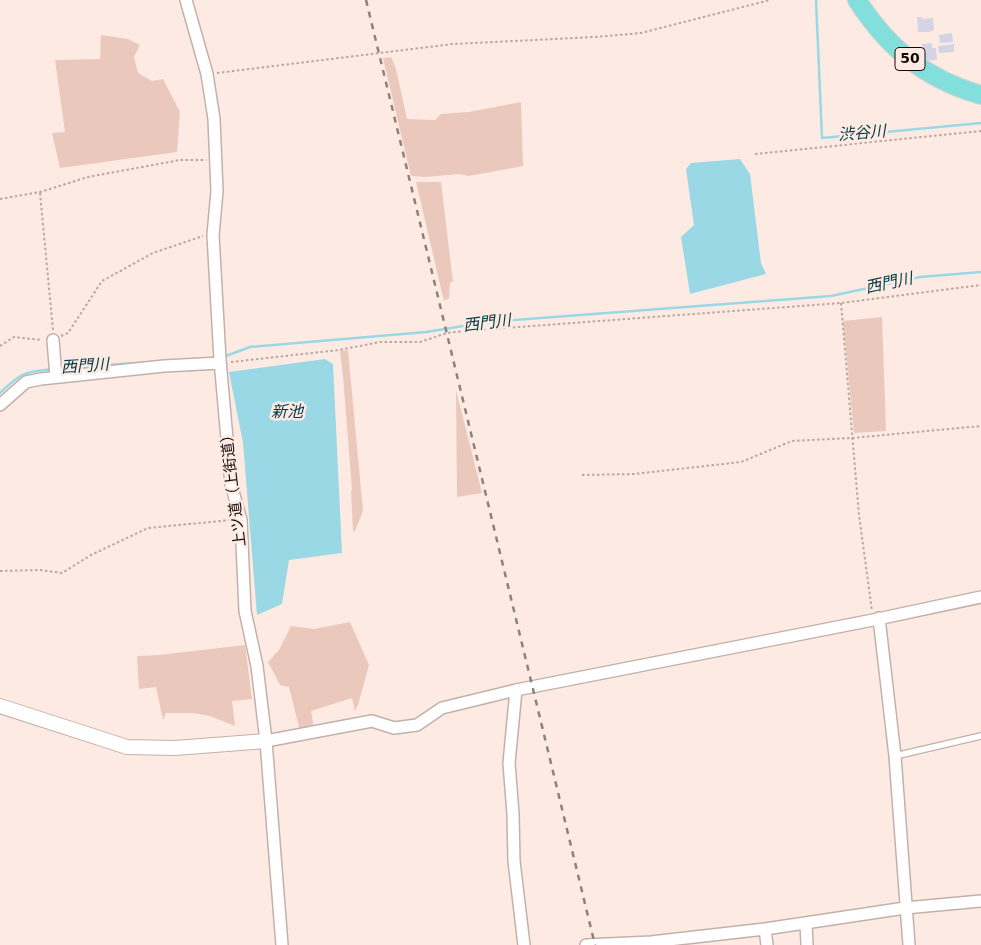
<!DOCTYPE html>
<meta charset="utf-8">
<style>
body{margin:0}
canvas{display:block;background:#fdebe3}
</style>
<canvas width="981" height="945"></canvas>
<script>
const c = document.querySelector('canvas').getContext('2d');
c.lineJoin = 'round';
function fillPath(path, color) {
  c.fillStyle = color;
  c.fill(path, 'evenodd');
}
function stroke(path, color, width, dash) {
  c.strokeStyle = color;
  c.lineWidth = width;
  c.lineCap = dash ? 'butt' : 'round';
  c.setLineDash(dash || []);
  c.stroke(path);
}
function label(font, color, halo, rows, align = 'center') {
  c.font = font + ' "DejaVu Sans","Noto Sans JP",sans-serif';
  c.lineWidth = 5;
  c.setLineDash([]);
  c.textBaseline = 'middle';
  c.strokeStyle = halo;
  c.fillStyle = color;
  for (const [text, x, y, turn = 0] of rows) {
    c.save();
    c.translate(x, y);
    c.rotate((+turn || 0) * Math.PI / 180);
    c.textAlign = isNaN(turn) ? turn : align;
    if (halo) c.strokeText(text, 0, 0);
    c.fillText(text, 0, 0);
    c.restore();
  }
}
fillPath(new Path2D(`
 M101 35 128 39 140 45 134 57 138 73 152 81 163 79 180 112 177 152 60 168 52 133 65 132 55 60 100 59Z
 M391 57 396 69 407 119 435 120 441 114 469 112 521 102 523 166 469 176 458 174 426 177 411 176 383 58Z
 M416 182H441L453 282H450L449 299 444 300 443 297Z
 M882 317 886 431 854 433 843 321Z
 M348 350 363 511 355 531H353L351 491 352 490 343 376 340 351Z
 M456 390 482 493 457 497Z
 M350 622 369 665 358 705 355 711 352 698 311 711 314 728 300 731 289 687 280 685 268 662 279 650 291 626 314 629Z
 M245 645 252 699 232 701 235 726 210 716 192 713H166L163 720 156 687 139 689 137 656 159 655Z`), '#eac9bc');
fillPath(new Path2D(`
 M740 159 750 174 761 263 766 274 690 294 681 237 694 225 686 169 691 163Z
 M325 359 333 364 342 553 289 560 282 604 257 615 243 443 229 372Z`), '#9ad8e5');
stroke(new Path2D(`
 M816 0 822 138 981 123
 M223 357 250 347 426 332 488 322 831 296 920 277 981 272
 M58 368 153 362
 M0 393C21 373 23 372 53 369`), '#9ad8e5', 2.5);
fillPath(new Path2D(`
 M917 17H922V19L933 18 934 30 929 32H918Z
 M952 33 953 42 940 43 939 35Z
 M932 43V48H936L937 60 925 61 922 44Z
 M954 44V52L939 53 938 46Z`), '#d5d4e4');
const service = new Path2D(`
 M895 756 981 736`);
const minor = new Path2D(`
 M186 0 207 74 214 119 217 191 213 235 220 360 231 484 241 520 245 611 257 666 266 741 282 945
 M53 340 56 377
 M0 405 26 382 41 379 164 366 220 363
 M879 618 895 756 909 945
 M516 690 509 763 513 814 514 861 524 945
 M266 741 372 721 394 728 417 725 442 708 516 690 873 620 981 597
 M806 923 807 945
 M765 929 767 945
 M586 945 651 942 765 929 905 908 981 901`);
const tertiary = new Path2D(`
 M0 706 127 747 175 748 266 741`);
const primary = new Path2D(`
 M857 0C888 48 925 79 981 95`);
stroke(service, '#c2b1aa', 8);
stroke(minor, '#c2b1aa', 14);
stroke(tertiary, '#c2b1aa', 16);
stroke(primary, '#d4d3d3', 20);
stroke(new Path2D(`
 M217 73 453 44 595 37 641 33 770 0
 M755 154 981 131
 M40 193 53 330
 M0 199 40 192 88 177 180 160H206
 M841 303 859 515 872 611
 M61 336 68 333 102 281 153 253 203 236
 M0 346 14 337 42 340
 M231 362 339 350 380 342H420L447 333 465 331 841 303 981 285
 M582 475 634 474 741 462 792 441 852 438 981 426
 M0 571 40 570 62 573 91 555 148 528 231 520`), '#b6a7a1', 2, [2.5, 2.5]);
stroke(service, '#fff', 5.5);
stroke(minor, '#fff', 11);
stroke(tertiary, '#fff', 14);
stroke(primary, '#83dfdc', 18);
stroke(new Path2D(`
 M366 0 595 945`), '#8d817b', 2.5, [6, 6]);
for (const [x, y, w] of [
 [910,59,30]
]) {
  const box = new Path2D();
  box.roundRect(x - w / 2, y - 11.5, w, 23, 4);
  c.fillStyle = '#fdebe3';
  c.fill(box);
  stroke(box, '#120c09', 1);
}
label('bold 14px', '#120c09', null, [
 ["50",910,59]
]);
label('15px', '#120c09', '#fdebe3', [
 ["上ツ道（上街道）",234,487,-97]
]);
label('italic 16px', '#003a44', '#fdebe3', [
 ["渋谷川",862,134,-5],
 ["西門川",889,284,-12],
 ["西門川",487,324,-7],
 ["西門川",85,367,-4],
 ["新池",287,413]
]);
</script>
